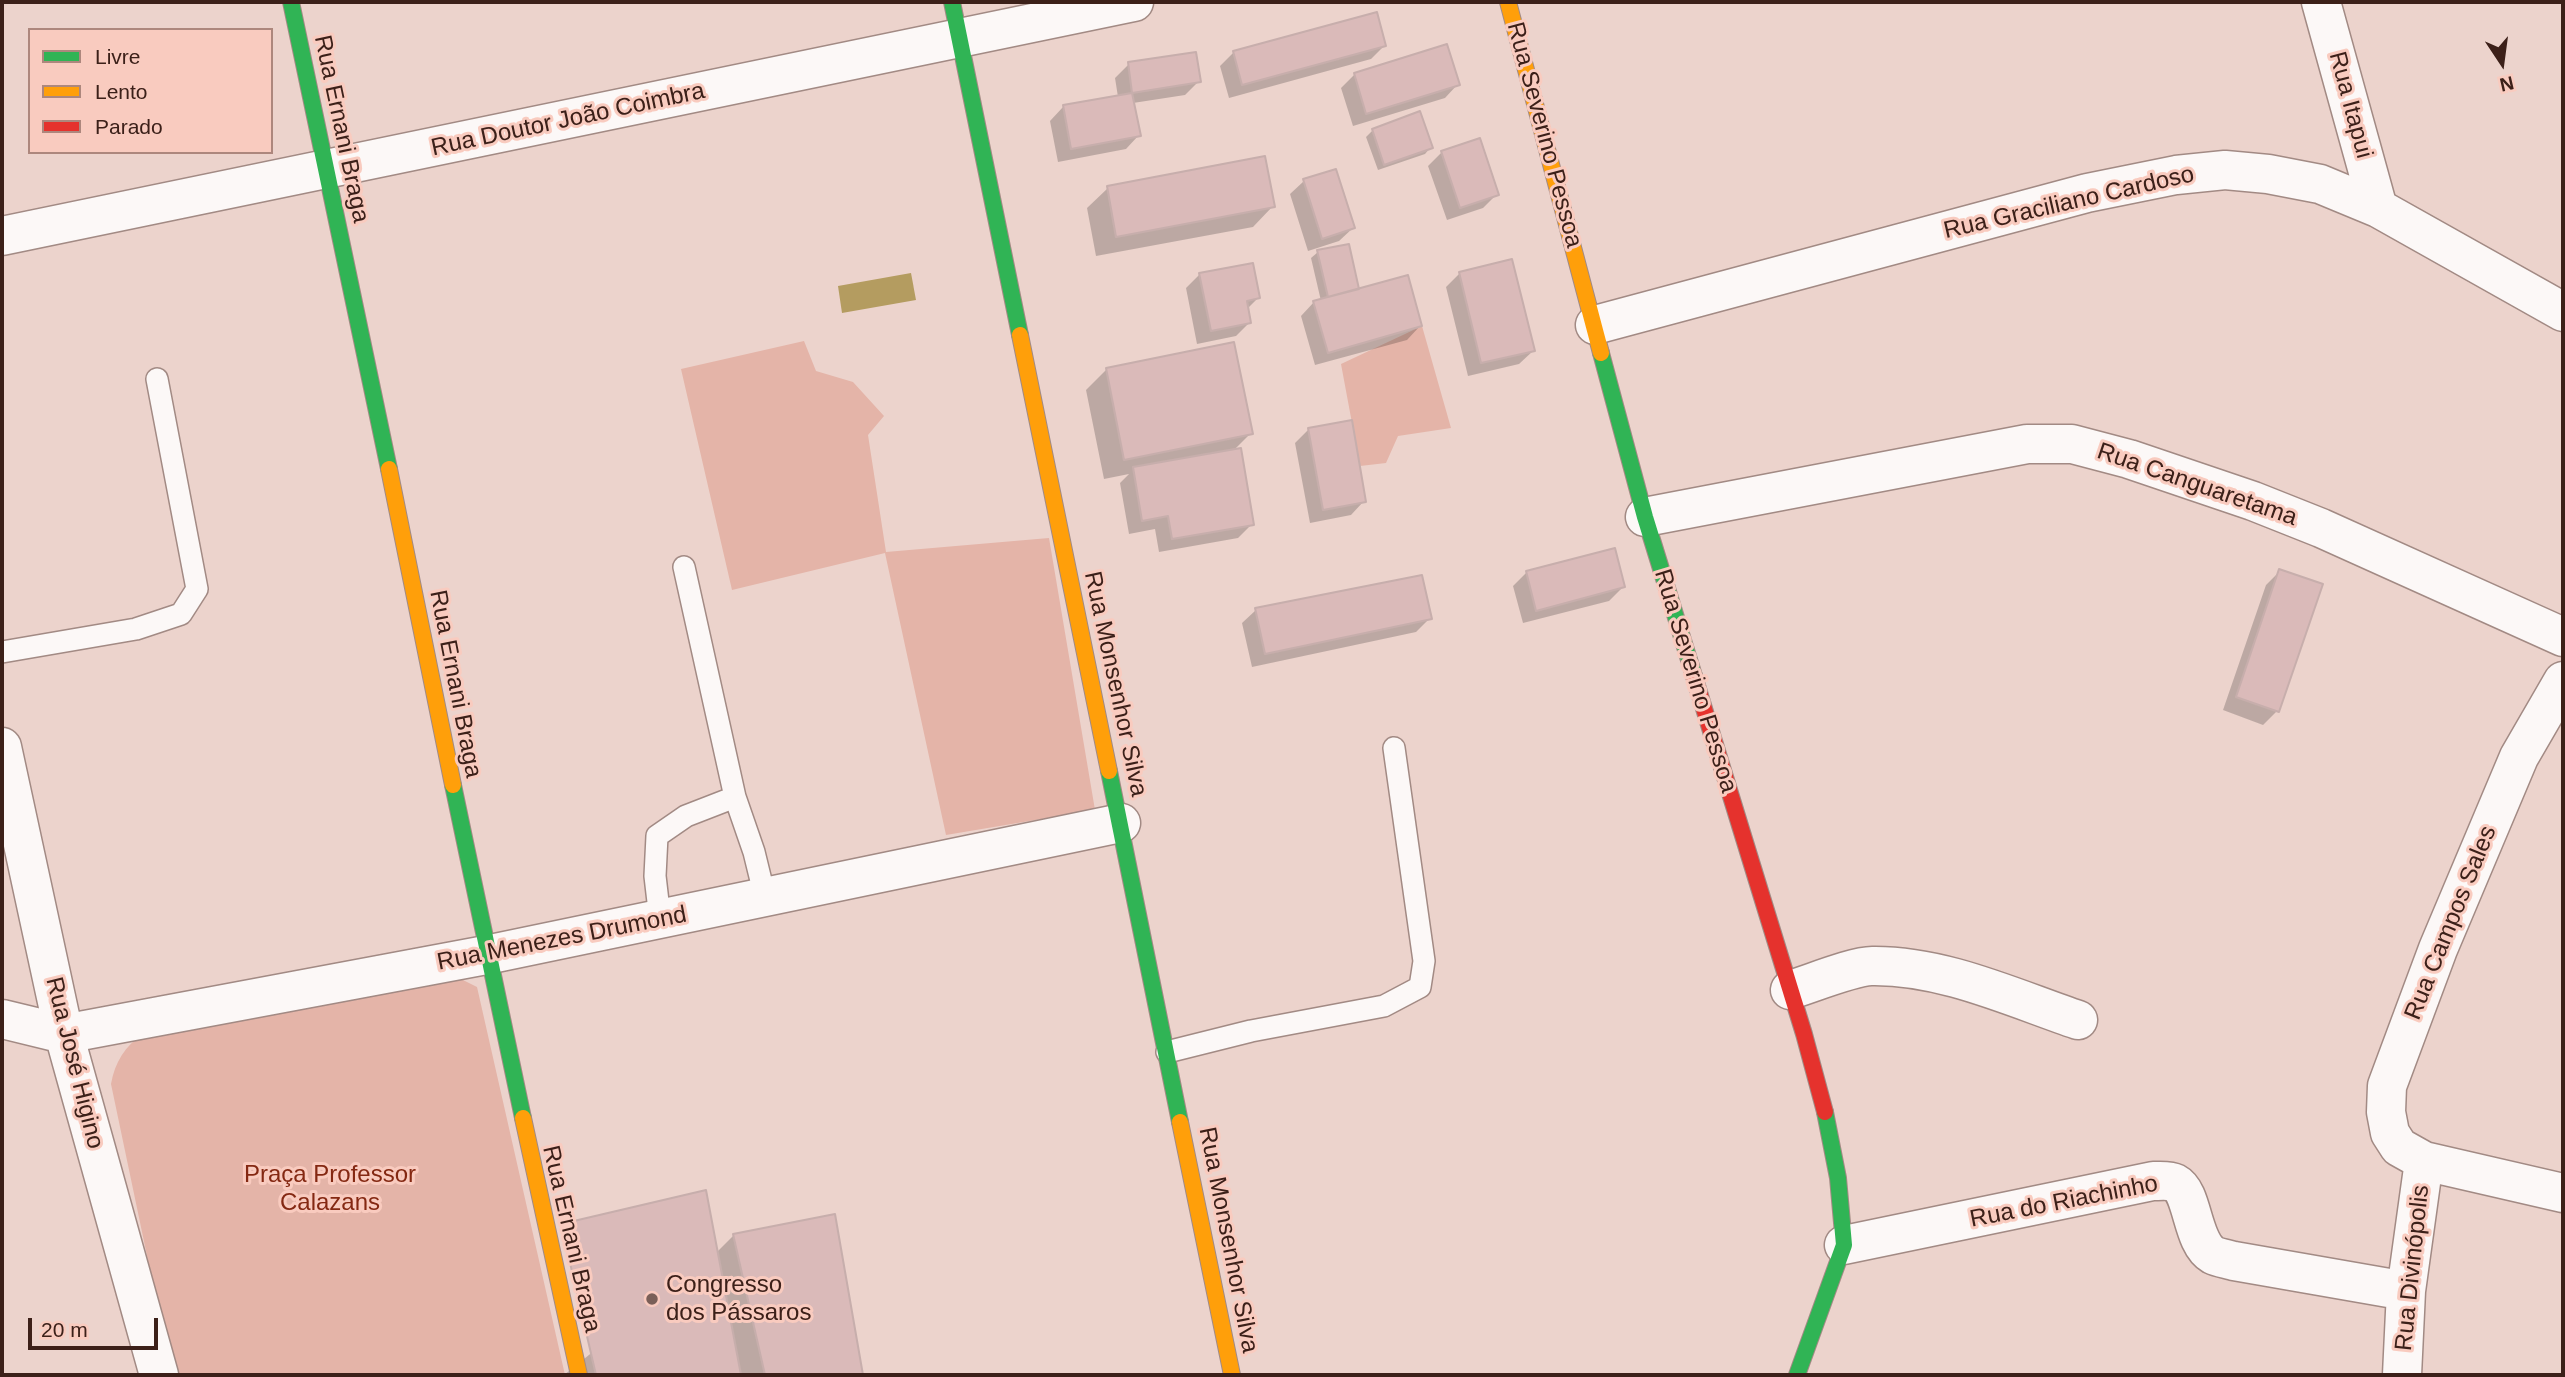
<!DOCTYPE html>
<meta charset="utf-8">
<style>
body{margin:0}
#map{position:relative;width:2565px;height:1377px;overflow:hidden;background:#ecd3cc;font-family:Helvetica,sans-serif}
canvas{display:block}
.frame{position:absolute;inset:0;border:4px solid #3c2019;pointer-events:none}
.legend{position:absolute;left:28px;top:28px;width:245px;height:126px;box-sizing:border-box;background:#f9cbbf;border:2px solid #ad877d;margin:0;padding:9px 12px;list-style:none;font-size:21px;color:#3c2019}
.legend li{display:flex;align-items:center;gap:14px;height:35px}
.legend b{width:35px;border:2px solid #ad877d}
.north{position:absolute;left:2467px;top:28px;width:70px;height:70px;-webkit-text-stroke:5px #f9cbbf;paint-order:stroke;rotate:167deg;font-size:19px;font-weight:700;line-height:28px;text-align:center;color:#3c2019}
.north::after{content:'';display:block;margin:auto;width:24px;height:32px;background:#3c2019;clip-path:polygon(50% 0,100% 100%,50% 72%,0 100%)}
.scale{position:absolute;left:28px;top:1318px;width:130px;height:32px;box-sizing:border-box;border:4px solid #3c2019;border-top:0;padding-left:9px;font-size:21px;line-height:24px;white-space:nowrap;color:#3c2019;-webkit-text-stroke:5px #f9cbbf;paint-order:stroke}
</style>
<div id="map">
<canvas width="2565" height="1377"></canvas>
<div class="frame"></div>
<ul class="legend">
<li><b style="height:9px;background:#30b455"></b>Livre</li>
<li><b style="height:9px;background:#ff9f0a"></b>Lento</li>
<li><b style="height:9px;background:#e5322d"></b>Parado</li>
</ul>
<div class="north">N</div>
<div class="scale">20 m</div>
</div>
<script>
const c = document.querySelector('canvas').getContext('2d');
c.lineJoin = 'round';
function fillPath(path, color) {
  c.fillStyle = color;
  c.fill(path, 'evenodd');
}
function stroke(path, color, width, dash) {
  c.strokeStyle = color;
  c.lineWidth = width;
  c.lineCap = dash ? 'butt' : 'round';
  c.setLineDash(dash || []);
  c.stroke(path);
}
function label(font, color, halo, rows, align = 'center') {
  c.font = font + ' Helvetica,sans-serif';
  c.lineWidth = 6;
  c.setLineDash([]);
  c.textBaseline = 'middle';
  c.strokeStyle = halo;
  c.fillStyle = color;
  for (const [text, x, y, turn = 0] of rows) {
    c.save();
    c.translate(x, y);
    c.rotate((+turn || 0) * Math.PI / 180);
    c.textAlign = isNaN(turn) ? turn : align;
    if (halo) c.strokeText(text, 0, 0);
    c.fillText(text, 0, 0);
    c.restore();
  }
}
fillPath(new Path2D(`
 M1422 326 1451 428 1398 436 1386 463 1360 466 1341 364Z
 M804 341 816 371 853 382 884 416 868 435 886 552 1049 538 1095 810 946 835 885 553 732 590 681 369Z
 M459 978 477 987 565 1375H172L111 1084C115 1062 125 1046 143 1034Z`), '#e4b4a8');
fillPath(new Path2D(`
 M911 273 916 300 842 313 838 286Z`), '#b49c60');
fillPath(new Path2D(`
 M1384 46 1371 59 1229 98 1220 66 1234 52Z
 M1129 64 1199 81 1185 95 1133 103 1139 135 1126 149 1058 162 1050 121 1063 107 1118 97 1115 78Z
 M1355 74 1458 84 1445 98 1353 126 1341 88Z
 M1373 130 1431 147 1425 154 1378 170 1366 137Z
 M1442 152 1497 194 1483 208 1447 220 1428 166Z
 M1304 181 1353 228 1339 241 1308 251 1290 194Z
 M1108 188 1273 206 1253 227 1096 256 1087 208Z
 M1318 252 1358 291 1420 326 1407 340 1315 365 1301 316 1314 302 1321 301 1311 258Z
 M1460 273 1533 351 1519 364 1468 376 1446 287Z
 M1199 275 1258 298 1247 309 1249 323 1236 336 1197 344 1186 288Z
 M1106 370 1251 433 1232 452 1252 524 1238 538 1159 552 1155 529 1129 534 1120 483 1129 474 1104 479 1086 390Z
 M1309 429 1364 501 1351 515 1310 523 1295 443Z
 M2280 571 2277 711 2263 725 2223 710 2266 585Z
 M1527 572 1623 587 1609 601 1523 623 1513 586Z
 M1256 610 1430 618 1416 632 1252 667 1242 623Z
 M834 1216 861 1375H564L716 1253 734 1235Z`), '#0003');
const building = new Path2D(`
 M1377 12 1386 46 1242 85 1233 51Z
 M1447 44 1460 85 1366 114 1354 73Z
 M1196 52 1201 82 1132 93 1128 62Z
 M1132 93 1141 136 1071 149 1063 105Z
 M1420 111 1433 148 1384 165 1372 129Z
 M1480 138 1499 195 1460 208 1441 151Z
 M1265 156 1275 207 1116 237 1107 186Z
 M1336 169 1355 228 1322 239 1303 179Z
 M1349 244 1359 289 1328 297 1317 250Z
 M1512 259 1535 351 1481 363 1459 272Z
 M1253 263 1260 298 1247 301 1251 323 1211 331 1199 273Z
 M1408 275 1422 326 1328 353 1313 301Z
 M1234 342 1253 434 1124 460 1106 368Z
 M1352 420 1366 502 1323 510 1308 428Z
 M1241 448 1254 525 1172 539 1168 516 1142 521 1133 467Z
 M1615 548 1625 587 1536 611 1526 571Z
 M2279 569 2323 584 2279 712 2236 697Z
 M1422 575 1432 619 1265 654 1255 608Z
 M706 1190 741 1375H596L561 1224Z
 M835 1214 863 1375H765L733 1234Z`);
fillPath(building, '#dabab9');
stroke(building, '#c7aeac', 2);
const lane = new Path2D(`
 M684 567 735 797 754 852 765 897
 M2 652 136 629 181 614 197 589 157 379
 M660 919 655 876 657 836 686 816 735 797
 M1167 1052 1251 1031 1384 1006 1420 987 1424 961 1394 748`);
const street = new Path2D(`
 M2321 2 2378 208
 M2 236 1134 2
 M1595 325 2087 193 2176 175 2225 170 2268 174 2320 184 2378 208 2563 312
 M1645 517 2027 444H2072L2129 459 2253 501 2321 528 2563 637
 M2563 681 2519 757 2438 949 2387 1086 2386 1112 2390 1133 2399 1147 2424 1161 2563 1193
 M2 747 64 1034 159 1375
 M1790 990C1810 984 1854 966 1872 966 1943 965 2013 998 2078 1020
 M2 1019 64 1034 486 955 1121 823
 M1844 1245 2153 1181C2160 1181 2169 1180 2175 1183 2194 1193 2191 1242 2213 1255 2219 1258 2228 1259 2234 1261L2406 1291
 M2402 1375 2406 1291 2424 1161`);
const fast = new Path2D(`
 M291 2 389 469
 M952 2 1020 335
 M1601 353 1645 517 1694 676
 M1109 771 1180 1122
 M453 785 523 1118
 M1797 1375 1844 1245 1838 1178 1825 1112`);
const slow = new Path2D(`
 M1508 2 1601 353
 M1020 335 1109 771
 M389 469 453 785
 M523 1118 579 1375
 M1180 1122 1232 1375`);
const jam = new Path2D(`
 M1694 676 1804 1034 1825 1112`);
stroke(lane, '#a28a84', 24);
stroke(street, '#a28a84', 41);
stroke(fast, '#a28a84', 18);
stroke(slow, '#a28a84', 18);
stroke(jam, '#a28a84', 18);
stroke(lane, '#fcf8f7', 21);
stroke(street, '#fcf8f7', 38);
stroke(fast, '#30b455', 16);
stroke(slow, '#ff9f0a', 16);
stroke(jam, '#e5322d', 16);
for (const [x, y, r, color] of [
 [652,1299,7,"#7a5f58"]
]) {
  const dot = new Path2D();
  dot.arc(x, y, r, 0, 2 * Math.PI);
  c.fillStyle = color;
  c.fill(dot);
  stroke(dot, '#f9cbbf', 2.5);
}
label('24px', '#3c2019', '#f9cbbf', [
 ["Rua Itapui",2350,105,75],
 ["Rua Doutor João Coimbra",568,120,-12],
 ["Rua Ernani Braga",341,129,78],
 ["Rua Severino Pessoa",1544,135,75],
 ["Rua Graciliano Cardoso",2069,203,-13],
 ["Rua Canguaretama",2197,485,19],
 ["Rua Severino Pessoa",1695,681,73],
 ["Rua Ernani Braga",455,684,79],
 ["Rua Monsenhor Silva",1115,684,78],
 ["Rua Campos Sales",2451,923,-68],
 ["Rua Menezes Drumond",562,939,-11],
 ["Rua José Higino",74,1063,76],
 ["Rua do Riachinho",2064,1202,-11],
 ["Rua Ernani Braga",571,1239,77],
 ["Rua Monsenhor Silva",1228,1240,79],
 ["Rua Divinópolis",2413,1268,-84]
]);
label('24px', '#842812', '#f9cbbf', [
 ["Praça Professor",330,1175],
 ["Calazans",330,1203]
]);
label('24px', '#3c2019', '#f9cbbf', [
 ["Congresso",666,1285],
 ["dos Pássaros",666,1313]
], 'left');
</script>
